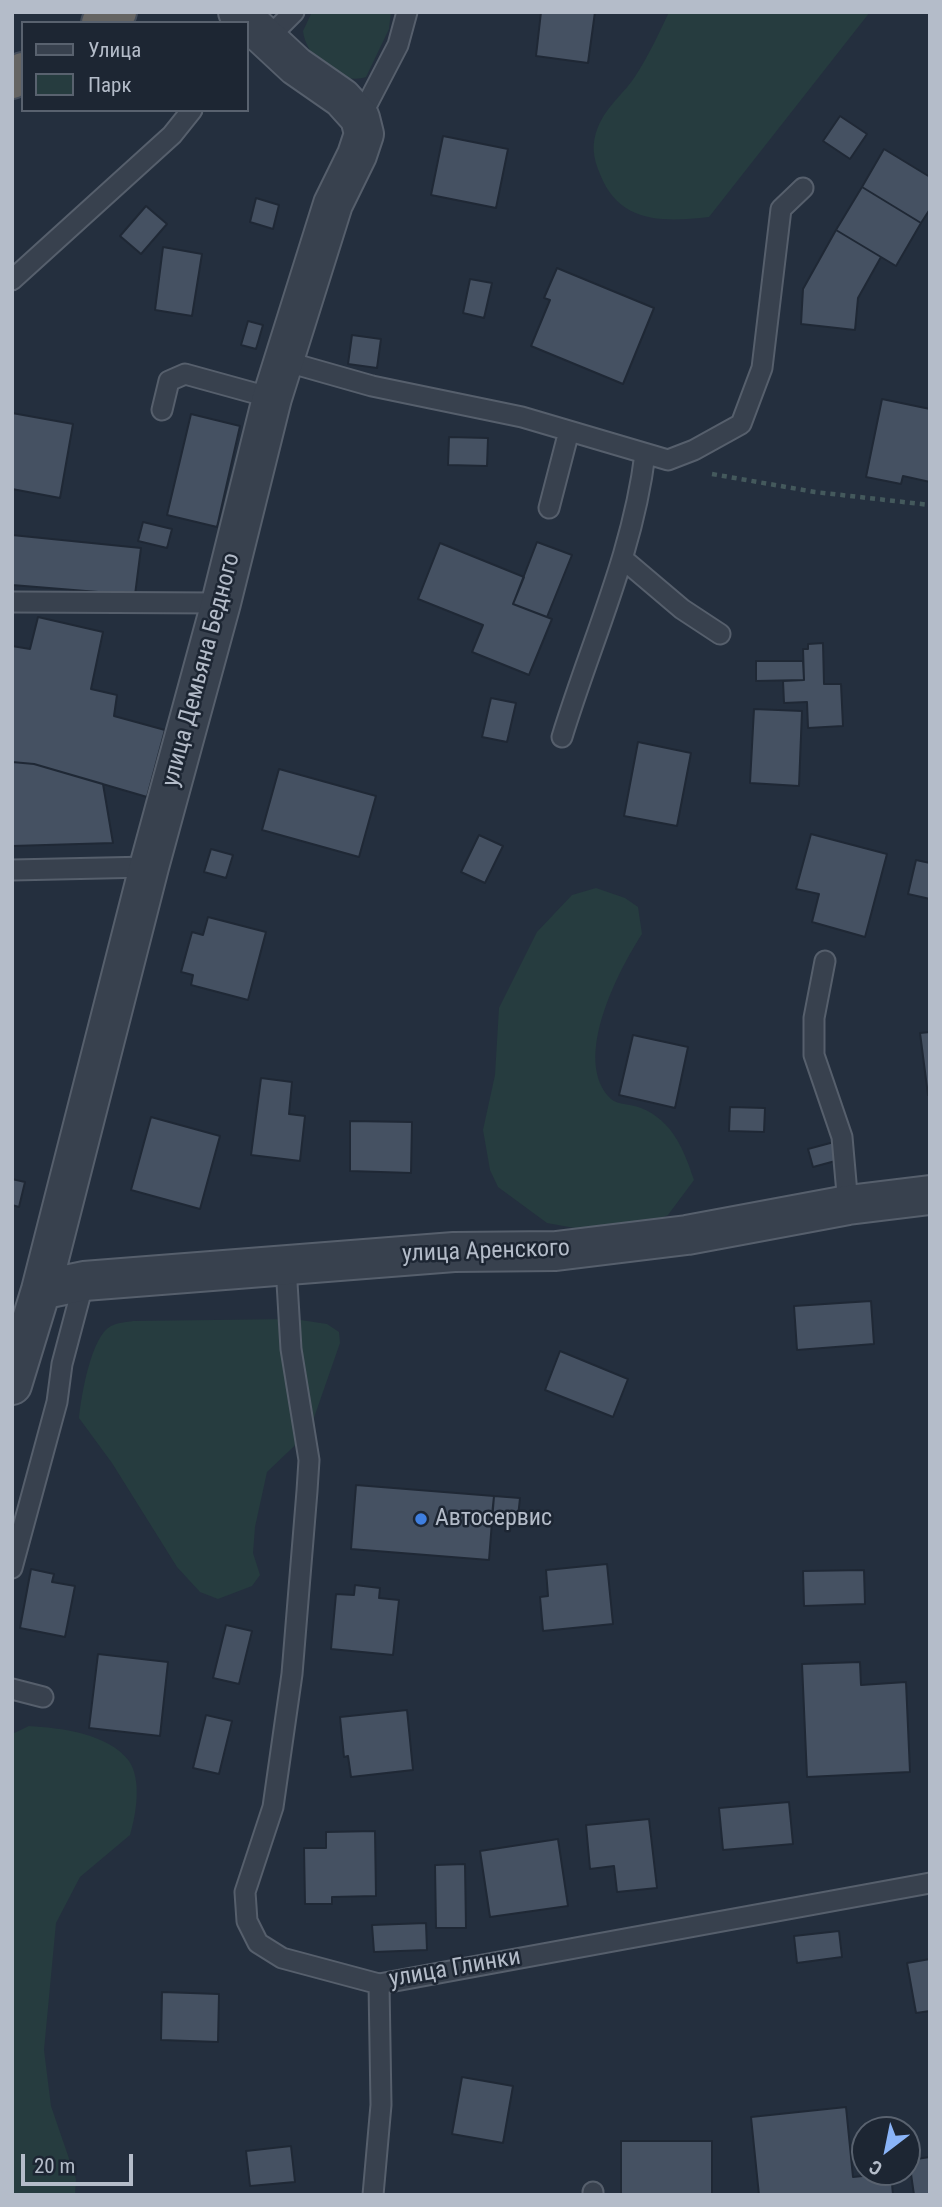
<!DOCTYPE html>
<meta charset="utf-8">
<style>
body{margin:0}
#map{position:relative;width:942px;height:2207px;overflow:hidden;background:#242f3e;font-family:"Roboto Condensed",sans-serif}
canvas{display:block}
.frame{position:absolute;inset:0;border:14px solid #b4bcc9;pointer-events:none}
.legend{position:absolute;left:21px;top:21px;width:228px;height:91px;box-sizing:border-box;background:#1d2633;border:2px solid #59626f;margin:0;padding:9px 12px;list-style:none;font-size:21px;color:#b4bcc9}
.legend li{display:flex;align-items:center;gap:14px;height:35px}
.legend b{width:35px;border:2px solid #59626f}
.north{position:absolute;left:851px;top:2116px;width:70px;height:70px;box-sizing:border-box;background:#1d2633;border:2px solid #59626f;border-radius:50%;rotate:212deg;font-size:19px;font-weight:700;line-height:28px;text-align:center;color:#b4bcc9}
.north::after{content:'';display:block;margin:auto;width:24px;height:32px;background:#8ab4f8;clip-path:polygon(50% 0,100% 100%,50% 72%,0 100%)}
.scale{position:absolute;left:21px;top:2154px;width:112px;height:32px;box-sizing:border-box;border:4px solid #b4bcc9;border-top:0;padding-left:9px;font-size:21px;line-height:24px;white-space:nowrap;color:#b4bcc9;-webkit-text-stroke:5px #1d2633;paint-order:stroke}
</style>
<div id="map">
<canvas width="942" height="2207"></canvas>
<div class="frame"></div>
<ul class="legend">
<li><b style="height:9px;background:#38414e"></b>Улица</li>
<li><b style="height:19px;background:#263c3f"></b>Парк</li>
</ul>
<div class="north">С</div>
<div class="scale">20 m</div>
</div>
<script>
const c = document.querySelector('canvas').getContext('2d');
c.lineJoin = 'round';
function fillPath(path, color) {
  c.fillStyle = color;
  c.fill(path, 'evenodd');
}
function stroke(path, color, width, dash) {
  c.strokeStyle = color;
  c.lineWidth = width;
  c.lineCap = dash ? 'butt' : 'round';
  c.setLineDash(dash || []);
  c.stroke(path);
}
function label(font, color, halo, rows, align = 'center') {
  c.font = font + ' "Roboto Condensed",sans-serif';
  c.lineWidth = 5;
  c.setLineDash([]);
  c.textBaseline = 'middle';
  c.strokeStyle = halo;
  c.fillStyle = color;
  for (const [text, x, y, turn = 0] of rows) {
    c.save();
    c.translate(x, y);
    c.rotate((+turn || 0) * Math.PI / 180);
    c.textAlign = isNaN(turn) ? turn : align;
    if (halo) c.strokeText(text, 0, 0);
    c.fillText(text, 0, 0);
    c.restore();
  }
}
fillPath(new Path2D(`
 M312 12H391L389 29 366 77C339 86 306 58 303 31Z
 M669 12H870L709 217C664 222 619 224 600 174 593 158 591 144 598 127 607 105 625 93 636 75 649 55 659 33 669 12Z
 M596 888 625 898 638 907 642 934C618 971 571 1061 611 1099 618 1105 632 1104 641 1108 673 1121 684 1150 694 1180L668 1215 641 1227 591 1231 547 1223 498 1187 490 1170 483 1130 495 1075 499 1008 537 932 572 895Z
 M294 1319 327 1324 339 1332 340 1343 309 1432 267 1472 255 1527 253 1553 260 1575 252 1586 218 1599 200 1592 177 1567 112 1463 79 1418C81 1397 91 1336 111 1326 117 1323 126 1322 133 1321Z
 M29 1726C60 1728 108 1733 129 1761 142 1780 136 1815 130 1835L80 1877 56 1923 44 2050 51 2106 76 2179 75 2195H12V1734Z`), '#263c3f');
const building = new Path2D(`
 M541 12H595L588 63 536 56Z
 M840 116 867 134 850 159 823 141Z
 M443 136 508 149 496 208 431 195Z
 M884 149 930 177V209L921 223 862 187Z
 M862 187 921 223 896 266 836 230Z
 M256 198 279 205 273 229 250 222Z
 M146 206 167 224 141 254 120 236Z
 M836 230 881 257 858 298 855 330 801 324 803 289Z
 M163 247 202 254 192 316 155 310Z
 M557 268 654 308 623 384 531 346 550 300 544 298Z
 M470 279 492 283 484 318 463 313Z
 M248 321 263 325 256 349 241 345Z
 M352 335 381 339 377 368 348 364Z
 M882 399 930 409V482L903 476 901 484 866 477Z
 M12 413 73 424 60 498 12 489Z
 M191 414 240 426 217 527 167 515Z
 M449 437 488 438 487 466 448 465Z
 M143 522 172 529 167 548 138 541Z
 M12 535 141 548 135 595 12 585Z
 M537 542 572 555 547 617 513 604Z
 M440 543 524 577 513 604 552 619 529 675 472 652 483 625 418 599Z
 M38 617 103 632 91 689 117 695 114 716 165 730 147 797 34 764 12 762V646L30 649Z
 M823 643 824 684H841L843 726 808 728 807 702 784 703 783 681 804 680 803 649H808V644Z
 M756 661H803L804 680 756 681Z
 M491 698 516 703 507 742 482 737Z
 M754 709 802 711 799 786 750 783Z
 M638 742 691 753 677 826 624 816Z
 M12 762 34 764 103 784 113 843 12 846Z
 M279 769 376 796 359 857 262 830Z
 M811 834 887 854 865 937 812 922 819 894 796 889Z
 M479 835 503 846 485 883 461 872Z
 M211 849 233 855 226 878 204 872Z
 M916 860 930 863V899L908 894Z
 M208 917 266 932 248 1000 191 985 193 975 181 972 192 932 203 935Z
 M930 1032V1095H928L920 1033Z
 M633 1035 688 1047 675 1108 619 1095Z
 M261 1078 292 1082 289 1114 305 1116 300 1161 251 1155Z
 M730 1107 765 1108 764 1132 729 1131Z
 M151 1117 220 1136 200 1209 131 1190Z
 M350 1121 412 1122 411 1173 350 1171Z
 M834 1142 839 1160 813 1167 808 1149Z
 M12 1179 25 1182 19 1207 12 1205Z
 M871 1301 874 1344 797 1350 794 1306Z
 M560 1351 628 1379 613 1417 545 1390Z
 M356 1485 494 1496 489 1560 351 1549Z
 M494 1496 520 1498 518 1517 492 1515Z
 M607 1564 613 1624 543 1631 540 1597 548 1596 546 1570Z
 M31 1569 54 1574 52 1582 75 1586 65 1637 20 1628Z
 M864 1570 865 1604 804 1606 803 1571Z
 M355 1585 380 1588 379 1598 399 1600 393 1655 331 1649 336 1594 354 1595Z
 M226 1625 252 1631 239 1684 213 1678Z
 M98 1654 168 1662 160 1736 89 1728Z
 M860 1662 861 1685 906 1682 910 1772 807 1777 802 1664Z
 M407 1710 413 1770 351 1777 348 1756 344 1757 340 1717Z
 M206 1715 232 1721 219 1774 193 1768Z
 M789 1802 793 1844 723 1850 719 1808Z
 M649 1819 657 1888 617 1892 614 1866 590 1869 586 1825Z
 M375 1831 376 1896 332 1897V1904H305L304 1848H326V1832Z
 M558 1839 568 1906 490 1917 480 1851Z
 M465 1864 466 1928H436L435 1865Z
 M426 1923 427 1950 374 1952 372 1925Z
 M839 1931 842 1957 797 1963 794 1936Z
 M930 1959V2011L916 2013 907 1963Z
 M162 1992 219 1994 218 2042 161 2040Z
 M462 2077 513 2086 503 2143 452 2134Z
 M846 2107 853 2177 891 2173 893 2195H759L751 2117Z
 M621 2141H712V2195H621Z
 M291 2146 295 2182 250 2186 246 2151Z
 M930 2157V2195H914L909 2160Z`);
fillPath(building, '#455162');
stroke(building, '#1f2835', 2);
const service = new Path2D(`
 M266 40 294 12
 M360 118 398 45 407 12
 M12 280 172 135 192 110
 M284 361 372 386 522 417 668 460 694 450 741 424 762 368 781 209 803 188
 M162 410 169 381 185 374 272 398
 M549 508 569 431
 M623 559 682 609 720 634
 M12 602 221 603
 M562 737C591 642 633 553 645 454
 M12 870 149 867
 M825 961 814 1018V1055L842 1137 848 1205
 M286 1266 291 1349 309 1460 307 1491 292 1674 273 1807 245 1892 247 1921 258 1943 282 1958 379 1984 930 1883
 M12 1568 57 1402 62 1364 84 1281
 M12 1689 43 1697
 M593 2192V2195
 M373 2195 381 2105 379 1984`);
const minor = new Path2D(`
 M41 1290 84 1281 454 1252 556 1251 687 1235 848 1205 930 1195
 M12 1385 41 1290 149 867 221 603 272 398 333 204 357 155 364 134 360 118 342 98 296 66 238 12`);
const trunk = new Path2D(`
 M101 23 117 12
 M12 79 23 72`);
stroke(service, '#565f6c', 23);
stroke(minor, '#565f6c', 42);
stroke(trunk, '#434c59', 42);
stroke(new Path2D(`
 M712 474 815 492 930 505`), '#44595c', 4.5, [5, 5]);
stroke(service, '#38414e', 19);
stroke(minor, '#38414e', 38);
stroke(trunk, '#656462', 38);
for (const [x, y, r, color] of [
 [421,1519,7,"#3f7fe0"]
]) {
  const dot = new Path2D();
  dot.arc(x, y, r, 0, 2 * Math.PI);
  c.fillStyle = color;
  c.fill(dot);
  stroke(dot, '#1d2633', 2.5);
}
label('24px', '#b4bcc9', '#1d2633', [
 ["улица Демьяна Бедного",202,670,-75],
 ["улица Аренского",486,1252,-2],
 ["улица Глинки",455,1969,-10]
]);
label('24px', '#b4bcc9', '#1d2633', [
 ["Автосервис",435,1519]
], 'left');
</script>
